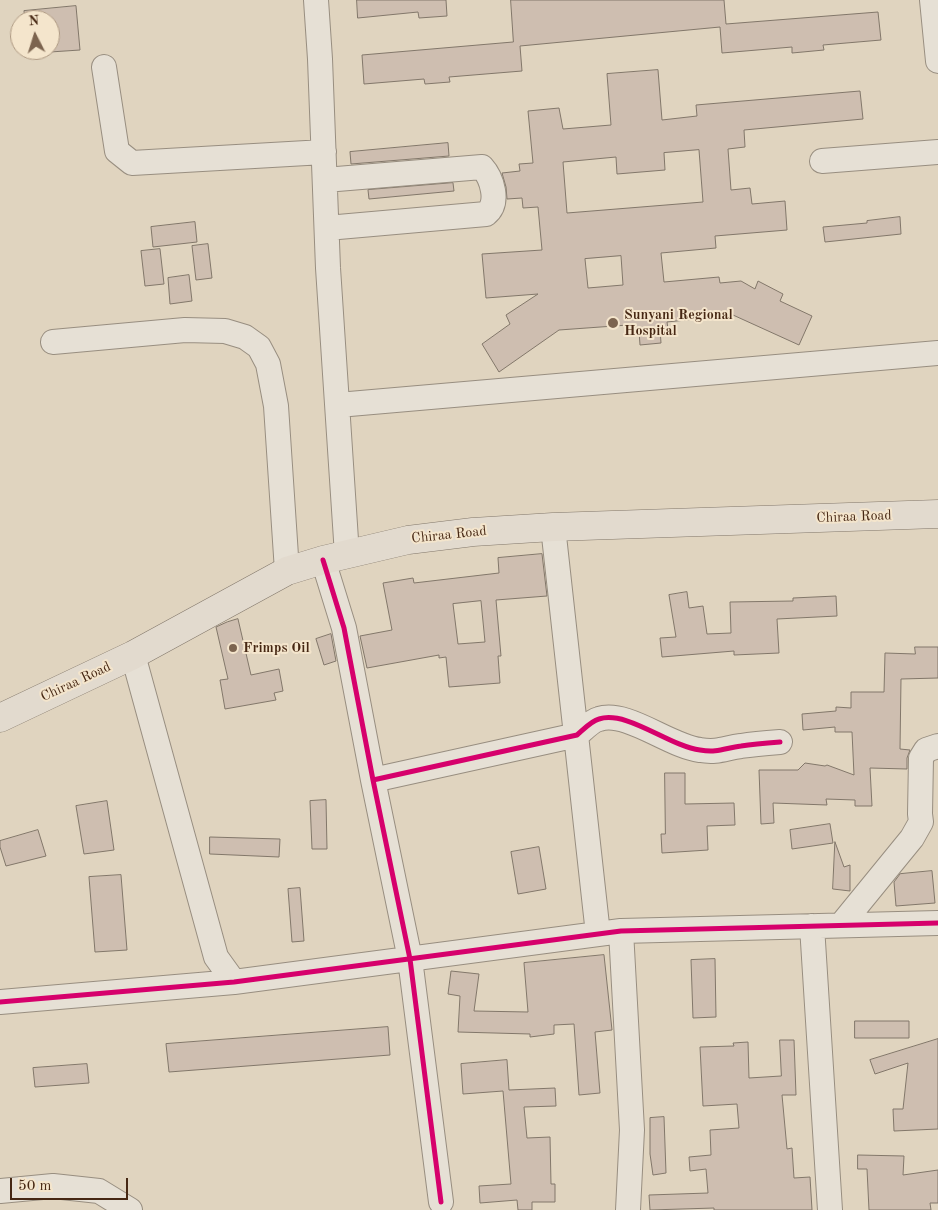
<!DOCTYPE html>
<style>
body{margin:0}
#map{position:relative;width:938px;height:1210px;overflow:hidden;background:#e0d4bf;font-family:"Old Standard TT",serif}
canvas{display:block}
.north{position:absolute;left:10px;top:10px;width:50px;height:50px;box-sizing:border-box;background:#f4e5cc;border:1px solid #ae9982;border-radius:50%;rotate:355deg;font-size:14px;font-weight:700;line-height:20px;text-align:center;color:#462713}
.north::after{content:'';display:block;margin:auto;width:18px;height:22px;background:#7c644f;clip-path:polygon(50% 0,100% 100%,50% 72%,0 100%)}
.scale{position:absolute;left:10px;top:1178px;width:118px;height:22px;box-sizing:border-box;border:2px solid #462713;border-top:0;padding-left:6px;font-size:15px;line-height:18px;white-space:nowrap;color:#462713;-webkit-text-stroke:4px #f4e5cc;paint-order:stroke}
</style>
<div id="map">
<canvas width="938" height="1210"></canvas>
<div class="north">N</div>
<div class="scale">50 m</div>
</div>
<script>
const c = document.querySelector('canvas').getContext('2d');
c.lineJoin = 'round';
function fillPath(path, color) {
  c.fillStyle = color;
  c.fill(path, 'evenodd');
}
function stroke(path, color, width, dash) {
  c.strokeStyle = color;
  c.lineWidth = width;
  c.lineCap = dash ? 'butt' : 'round';
  c.setLineDash(dash || []);
  c.stroke(path);
}
function label(font, color, halo, rows, align = 'center') {
  c.font = font + ' "Old Standard TT",serif';
  c.lineWidth = 4;
  c.setLineDash([]);
  c.textBaseline = 'middle';
  c.strokeStyle = halo;
  c.fillStyle = color;
  for (const [text, x, y, turn = 0] of rows) {
    c.save();
    c.translate(x, y);
    c.rotate((+turn || 0) * Math.PI / 180);
    c.textAlign = isNaN(turn) ? turn : align;
    if (halo) c.strokeText(text, 0, 0);
    c.fillText(text, 0, 0);
    c.restore();
  }
}
const building = new Path2D(`
 M357 0H446L447 16 419 18 418 12 358 18Z
 M511 0H724L726 24 878 12 881 40 823 45 824 50 792 53V47L722 53 720 27 520 46 522 71 449 77 450 82 425 84 424 79 364 84 362 55 513 42Z
 M76 6 80 50 50 52V20H25L24 11Z
 M658 70 662 120 697 116 696 105 860 91 863 119 744 130 745 147 728 149 731 190 750 188 752 204 785 201 787 230 715 236 716 248 661 253 664 282 719 277 720 283 741 281 755 289 758 281 783 294 780 301 812 316 799 345 733 315 667 322 668 329H660L661 343 640 345 639 331 629 332 628 325 559 330 499 372 482 344 510 324 506 315 538 294 486 298 482 254 542 250 538 207 523 208 522 198 507 199 506 187 502 173 520 171 519 164 533 163 528 111 559 108 563 129 611 125 607 74ZM699 150 703 202 567 213 563 162 616 157 617 174 665 170 664 153ZM621 256 623 285 588 288 585 259Z
 M448 143 449 156 351 164 350 152Z
 M453 183 454 191 369 199 368 190Z
 M900 217 901 234 825 242 823 227 867 223V221Z
 M195 222 197 242 153 247 151 227Z
 M208 244 212 278 196 280 192 246Z
 M160 249 164 284 145 286 141 251Z
 M189 275 192 301 170 304 168 278Z
 M542 554 547 596 496 600 501 656H498L500 683 449 687 446 657 439 658V655L367 668 360 636 392 630 383 583 413 578 414 583 499 573 498 558ZM481 601 485 642 458 644 453 604Z
 M687 592 689 608 703 606 707 634 731 633 730 602 793 601V598L836 596 837 616 777 619 779 653 734 655V651L662 657 660 638 676 637 669 595Z
 M238 619 251 675 279 669 283 691 274 693 276 700 225 709 220 680 228 679 216 627 227 622Z
 M331 634 336 661 324 665 316 639Z
 M915 647H938V678L901 679 900 749 910 750 907 758V769L870 768 872 806H855V800L826 799 827 805 773 803 774 823 761 824 759 770H798L805 763 825 766 827 765 854 775 852 732H835V727L803 730 802 714 836 711V707L851 708V692H884L885 653 915 654Z
 M665 773H685V804L734 803 735 825 707 826 708 850 662 853 661 834H665Z
 M326 800 327 849H312L310 801Z
 M107 801 114 850 84 854 76 806Z
 M830 824 833 843 792 849 790 830Z
 M38 830 46 856 6 866 0 847V841Z
 M210 837 280 839 279 857 210 854Z
 M835 842 844 867 850 865V891L833 889Z
 M539 847 546 889 518 894 511 852Z
 M932 871 935 903 896 906 894 882 900 874Z
 M121 875 127 950 95 952 89 877Z
 M300 888 304 941 292 942 288 889Z
 M604 955 612 1030 595 1032 600 1093 579 1095 574 1024 554 1025V1034L530 1037V1034L458 1032 460 996 448 994 451 971 479 974 474 1011 528 1012 524 963Z
 M715 959 716 1017 693 1018 691 960Z
 M855 1021H909V1038H855Z
 M388 1027 390 1055 169 1072 166 1044Z
 M938 1039V1129L894 1131 893 1109H903L908 1063 875 1074 870 1060Z
 M780 1040H794L796 1095H782L787 1149 792 1148 794 1178 810 1177 812 1210H714V1208L650 1210 649 1195 708 1193 706 1169 690 1171 689 1157 711 1155 710 1130 739 1128 737 1104 703 1106 700 1047 734 1046 733 1043 748 1042 749 1078 781 1076Z
 M507 1060 509 1090 555 1088 556 1106 524 1107 527 1138 550 1137 551 1184H555V1202H532V1210H518L517 1200 480 1203 479 1186 511 1184 503 1091 463 1094 461 1064Z
 M87 1064 89 1083 35 1087 33 1068Z
 M664 1117 666 1173 653 1175 650 1154V1118Z
 M858 1155 904 1156 903 1175 938 1170V1203H930L931 1210H869L867 1169H858Z`);
fillPath(building, '#cebeb0');
stroke(building, '#82776a', 1);
const minor = new Path2D(`
 M316 0 320 59 328 268 347 555
 M932 0 938 61
 M104 67 117 151 132 163 324 152
 M822 161 938 152
 M325 180 482 167C492 178 500 203 486 214L327 228
 M53 342 185 330 225 331 245 337 259 347 268 364 276 406 287 571
 M338 405 938 353
 M553 527 598 934
 M323 560 344 628 373 780 410 959 441 1202
 M133 655 216 957 234 982
 M373 780 577 735C583 730 591 721 599 719 627 710 669 746 700 750 718 753 725 748 741 746 754 744 767 743 780 742
 M841 925 912 838 921 822 920 814 921 758 926 750 938 746
 M812 926 830 1210
 M621 931 632 1130 628 1210
 M0 1002 234 982 621 931 938 923
 M0 1191 53 1186 99 1191 130 1210`);
const highway = new Path2D(`
 M0 718 133 655 287 571 323 560 408 540 473 532 553 527 938 514`);
stroke(minor, '#988e80', 26);
stroke(highway, '#82776a', 29);
stroke(minor, '#e6e0d5', 24);
stroke(highway, '#e2dace', 28);
stroke(new Path2D(`
 M323 560 344 628 373 780 410 959 441 1202
 M373 780 577 735C583 730 591 721 599 719 627 710 669 746 700 750 718 753 725 748 741 746 754 744 767 743 780 742
 M0 1002 234 982 621 931 938 923`), '#d6006c', 5);
for (const [x, y, r, color] of [
 [613,323,6,"#7c644f"],
 [233,648,5,"#7c644f"]
]) {
  const dot = new Path2D();
  dot.arc(x, y, r, 0, 2 * Math.PI);
  c.fillStyle = color;
  c.fill(dot);
  stroke(dot, '#f4e5cc', 2);
}
label('bold 14px', '#462713', '#f4e5cc', [
 ["Sunyani Regional",624,315],
 ["Hospital",624,331],
 ["Frimps Oil",243,648]
], 'left');
label('14px', '#462713', '#f4e5cc', [
 ["Chiraa Road",854,517,-2],
 ["Chiraa Road",449,535,-6],
 ["Chiraa Road",76,682,-25]
]);
</script>
